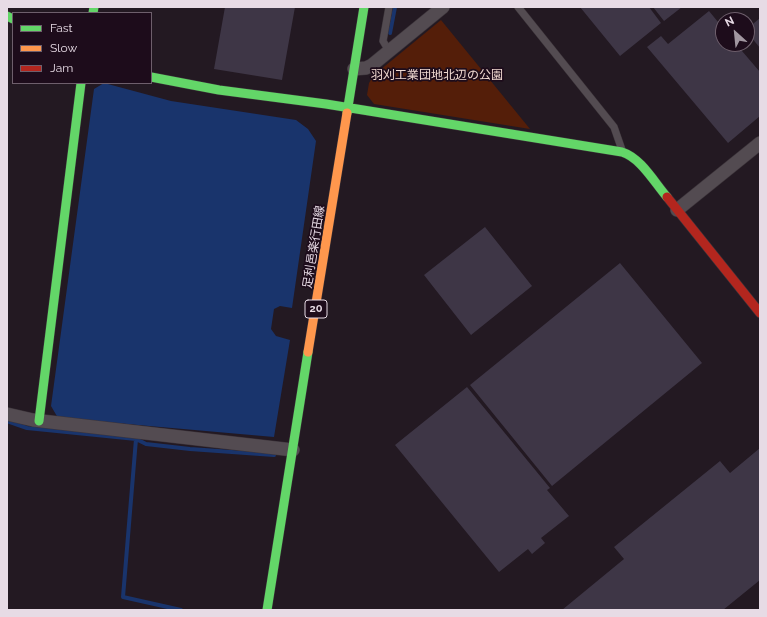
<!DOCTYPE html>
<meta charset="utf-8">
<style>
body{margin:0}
#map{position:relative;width:767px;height:617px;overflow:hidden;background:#231922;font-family:Raleway,sans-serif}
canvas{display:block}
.frame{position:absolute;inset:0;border:8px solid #e7dbe5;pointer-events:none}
.legend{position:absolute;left:12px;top:12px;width:140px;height:72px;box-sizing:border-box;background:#1d0c1b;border:1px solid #6e5f6c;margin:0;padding:5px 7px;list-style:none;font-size:12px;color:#e7dbe5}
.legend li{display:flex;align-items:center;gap:8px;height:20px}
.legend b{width:20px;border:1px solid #6e5f6c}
.north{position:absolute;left:715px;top:12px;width:40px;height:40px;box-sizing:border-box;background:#1d0c1b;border:1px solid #6e5f6c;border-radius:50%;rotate:333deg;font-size:11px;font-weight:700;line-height:16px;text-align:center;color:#e7dbe5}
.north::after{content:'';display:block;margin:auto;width:14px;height:18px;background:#a297a1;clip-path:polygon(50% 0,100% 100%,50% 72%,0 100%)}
</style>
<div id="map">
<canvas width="767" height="617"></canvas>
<div class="frame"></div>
<ul class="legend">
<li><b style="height:5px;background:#63d668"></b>Fast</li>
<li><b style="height:5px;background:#ff974d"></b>Slow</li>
<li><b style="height:5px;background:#b3261e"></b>Jam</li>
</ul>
<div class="north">N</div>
</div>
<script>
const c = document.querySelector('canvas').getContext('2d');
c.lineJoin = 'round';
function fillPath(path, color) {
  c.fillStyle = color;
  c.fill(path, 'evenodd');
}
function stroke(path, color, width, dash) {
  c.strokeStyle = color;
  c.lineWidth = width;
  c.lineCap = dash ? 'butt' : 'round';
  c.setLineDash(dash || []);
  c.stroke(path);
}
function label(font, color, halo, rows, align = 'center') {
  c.font = font + ' Raleway,"Noto Sans JP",sans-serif';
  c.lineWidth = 3.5;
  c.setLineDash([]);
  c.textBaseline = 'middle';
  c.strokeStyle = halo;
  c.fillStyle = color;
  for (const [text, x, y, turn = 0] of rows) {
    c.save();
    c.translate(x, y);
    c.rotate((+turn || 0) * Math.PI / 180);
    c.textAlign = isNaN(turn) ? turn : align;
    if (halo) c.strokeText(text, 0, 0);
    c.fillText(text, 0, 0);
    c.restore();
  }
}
fillPath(new Path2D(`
 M441 20 530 129 374 104 367 95 369 83 374 75Z`), '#541e09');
fillPath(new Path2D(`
 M104 83 171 101 296 120 308 129 316 141 292 308 280 306 274 309 271 329 276 336 290 340 274 437 58 418 51 406 94 89Z`), '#19346c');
stroke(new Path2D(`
 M390 33 395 7
 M7 421 27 428 136 439 146 444 190 449 274 455
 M136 439 123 597 181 610`), '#19346c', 4);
fillPath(new Path2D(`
 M225 7H295L282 80 214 69Z
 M580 7H649L661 23 620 56Z
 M653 7H682L664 21Z
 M709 11 723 28V44H736L760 72V116L728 143 647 47 661 36 668 44Z
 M760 18V48L747 32V29Z
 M485 227 532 286 471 335 424 275Z
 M620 263 702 363 552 486 470 385Z
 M467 387 550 488 547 490 569 516 541 538 545 543 532 554 528 549 499 572 395 445Z
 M760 448V580L723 610H562L624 559 614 547 720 461 730 473Z`), '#3e3646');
const lane = new Path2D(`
 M389 7 383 41 389 51
 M518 7 614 127 622 150`);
const street = new Path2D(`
 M354 69 366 68 372 65 443 7
 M677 210 760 143
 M7 414 33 420 293 450`);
const fast = new Path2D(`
 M93 13 94 7
 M7 16 13 19
 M151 77 219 90 326 104 622 152C641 158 654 182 667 197
 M347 113 364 7
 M39 421 81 83
 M267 610 308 352`);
const slow = new Path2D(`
 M308 352 347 113`);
const jam = new Path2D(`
 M667 197 760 313`);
stroke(lane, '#3c343a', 8);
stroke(street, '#3c343a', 14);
stroke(fast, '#3c343a', 10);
stroke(slow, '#3c343a', 10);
stroke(jam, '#3c343a', 10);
stroke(lane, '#534b51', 7);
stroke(street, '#534b51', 13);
stroke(fast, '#63d668', 9);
stroke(slow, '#ff974d', 9);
stroke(jam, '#b3261e', 9);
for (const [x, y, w] of [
 [316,309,22]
]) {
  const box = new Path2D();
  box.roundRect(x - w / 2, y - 9, w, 18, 3);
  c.fillStyle = '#1d0c1b';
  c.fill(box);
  stroke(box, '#e7dbe5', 1);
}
label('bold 11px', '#e7dbe5', null, [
 ["20",316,309]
]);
label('12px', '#f1dad2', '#1d0c1b', [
 ["羽刈工業団地北辺の公園",437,75]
]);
label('12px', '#e7dbe5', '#1d0c1b', [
 ["足利邑楽行田線",314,247,-81]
]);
</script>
